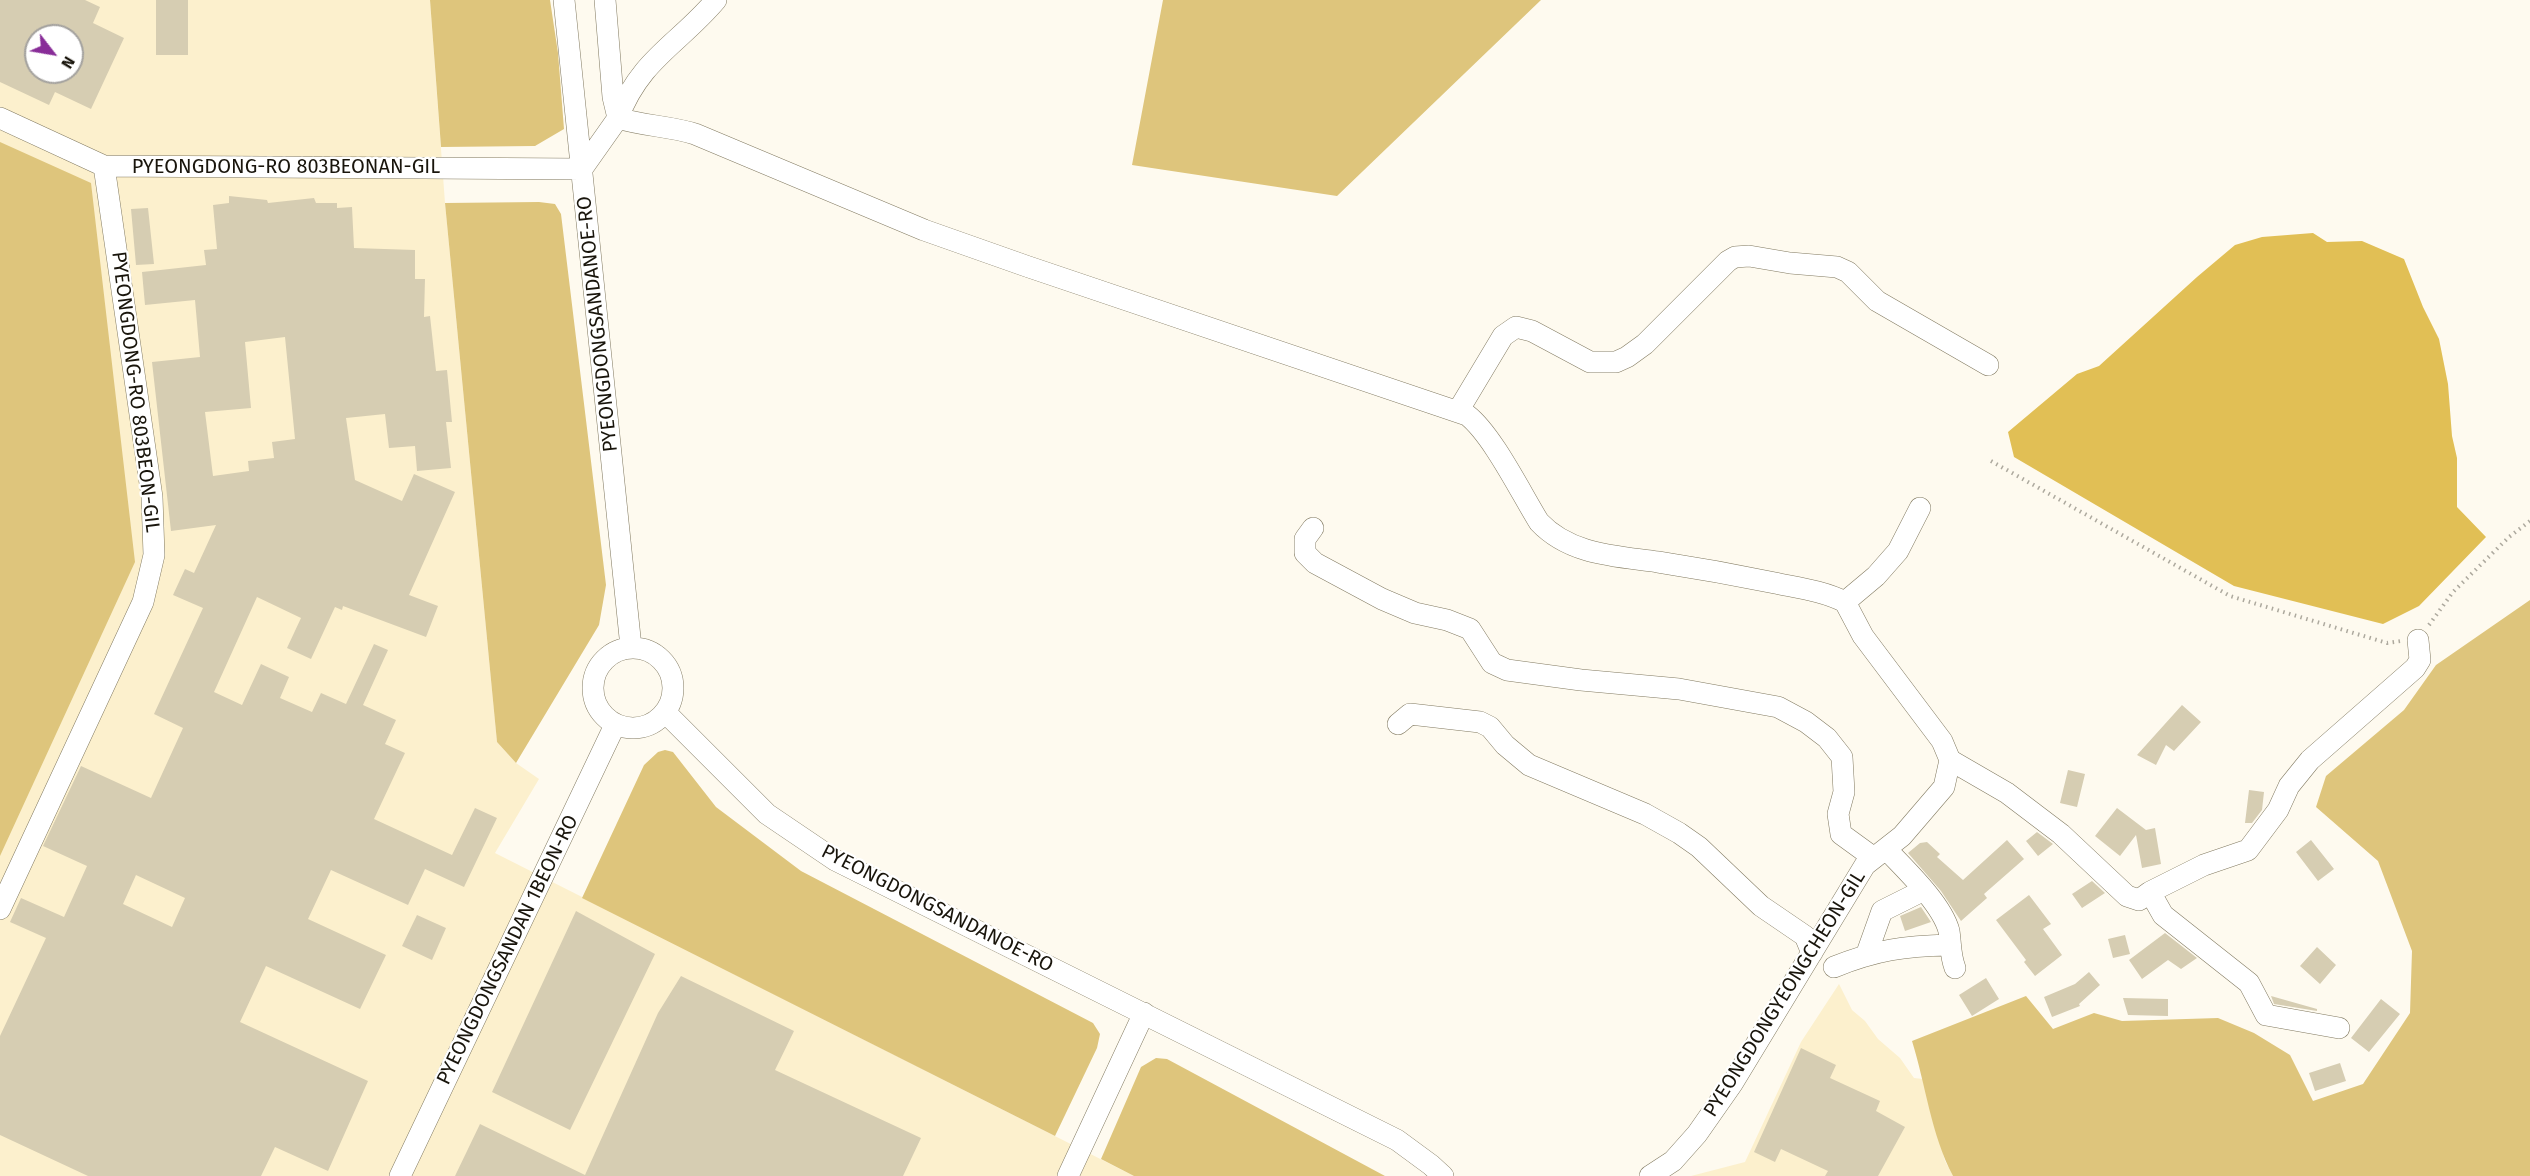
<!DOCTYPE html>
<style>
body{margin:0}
#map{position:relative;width:2530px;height:1176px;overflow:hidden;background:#fefaef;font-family:"Fira Sans",sans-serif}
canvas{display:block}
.north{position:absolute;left:24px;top:24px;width:60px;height:60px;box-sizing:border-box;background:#fff;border:2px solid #a3a19e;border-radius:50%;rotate:121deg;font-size:16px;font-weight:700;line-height:24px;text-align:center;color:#19150c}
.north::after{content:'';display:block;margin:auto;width:21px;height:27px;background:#882d98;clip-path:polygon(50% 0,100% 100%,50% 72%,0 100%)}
</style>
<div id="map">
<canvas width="2530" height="1176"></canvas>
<div class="north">N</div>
</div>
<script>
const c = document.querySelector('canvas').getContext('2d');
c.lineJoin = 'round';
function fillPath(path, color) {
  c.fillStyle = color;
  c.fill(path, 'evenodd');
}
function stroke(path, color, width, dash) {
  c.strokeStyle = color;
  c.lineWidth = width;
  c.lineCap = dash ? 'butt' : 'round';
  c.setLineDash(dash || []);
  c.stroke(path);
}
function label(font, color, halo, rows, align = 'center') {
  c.font = font + ' "Fira Sans",sans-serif';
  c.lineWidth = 4.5;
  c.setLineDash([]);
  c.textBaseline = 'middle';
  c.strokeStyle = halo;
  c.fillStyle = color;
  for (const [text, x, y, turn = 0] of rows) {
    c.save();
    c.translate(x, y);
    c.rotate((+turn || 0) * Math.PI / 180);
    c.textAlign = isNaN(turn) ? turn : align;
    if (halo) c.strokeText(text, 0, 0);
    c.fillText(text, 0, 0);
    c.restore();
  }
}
fillPath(new Path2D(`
 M0 0H430L445 203 497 742 516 763 539 779 495 853 1134 1176H0ZM36 36H72V72H36Z
 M1839 984 1852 1010 1865 1021 1878 1039 1900 1058 1914 1078 1923 1079 1945 1161 1953 1176H1691L1745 1162 1801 1042Z`), '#fcf0cd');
fillPath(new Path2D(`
 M430 0H550L558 53 564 129 535 146 441 147Z
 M1163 0H1541L1337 196 1132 165Z
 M0 142 91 183 135 562 0 856Z
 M539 202 555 204 561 214 606 585 599 625 516 763 497 742 445 203Z
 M2530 600V1176H1953C1931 1134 1926 1086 1912 1041L2026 996 2053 1029 2094 1013 2122 1021 2218 1018 2254 1033 2290 1055 2313 1101 2363 1084 2410 1013 2412 951 2378 861 2316 807 2326 776 2404 710 2436 665Z
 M665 750 673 752 716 807 801 871 1093 1023 1100 1034 1097 1048 1055 1136 582 898 644 765 658 752Z
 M1156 1058 1167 1059 1385 1176H1134L1101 1159 1141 1067Z`), '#dec57c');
fillPath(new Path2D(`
 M2313 233 2327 242 2362 241 2404 259 2423 307 2439 339 2448 384 2452 436 2457 458V507L2486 537 2419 606 2383 624 2234 586 2014 457 2008 432 2077 374 2099 366 2197 277 2235 245 2262 237Z`), '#e1bf55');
fillPath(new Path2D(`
 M0 0H85L100 7 93 23 124 38 91 109 55 92 49 105 0 82ZM36 36H72V72H36Z
 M156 0H188V55H156Z
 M229 196 267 200 268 203 314 198 316 203H337V208L352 207 354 248 415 250V279H425L424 317 430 316 436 371 447 370 452 422H446L451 468 417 471 415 446 389 448 385 414 346 418 355 480 402 501 414 474 455 492 409 595 438 606 426 637 343 606 342 610 335 607 311 659 287 648 301 618 257 597 214 692 242 705 261 664 289 677 280 698 312 712 321 693 346 704 374 644 388 650 363 705 396 720 385 744 405 753 374 819 452 855 475 808 497 818 464 887 425 869 408 905 331 870 308 919 386 955 360 1009 266 966 240 1022 368 1081 328 1171 275 1147 261 1176H88L0 1135V1036L46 938 10 922 21 898 64 917 87 866 43 846 81 766 151 798 183 728 154 714 203 608 173 595 185 569 194 573 216 525 171 531 152 362 200 357 195 300 145 305 142 272 206 265 204 250 217 249 213 205 229 203ZM285 337 295 439 272 442 274 458 248 461 249 471 213 476 205 412 251 408 245 342ZM136 875 185 898 172 927 123 904Z
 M148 208 154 264 136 265 131 209Z
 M2182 705 2201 722 2174 751 2166 745 2156 765 2137 755Z
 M2068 770 2085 774 2077 807 2060 803Z
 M2249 790 2264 792 2262 810 2252 823H2245Z
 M2117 808 2146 830 2155 828 2161 864 2142 868 2136 835 2120 856 2095 836Z
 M2037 832 2053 844 2038 856 2026 841Z
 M2007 840 2024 859 1984 894 1987 898 1961 921 1941 891 1908 853 1920 843 1927 842 1940 854 1937 857 1963 880Z
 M2311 840 2334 869 2318 881 2296 852Z
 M2092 881 2105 893 2082 908 2072 894Z
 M2029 895 2051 924 2043 929 2062 955 2035 976 2024 962 2026 960 1996 920Z
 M1921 907 1931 922 1905 931 1900 916Z
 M576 911 655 954 570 1130 492 1092Z
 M417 915 446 928 432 960 402 946Z
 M2165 933 2197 958 2181 969 2168 960 2142 979 2129 960Z
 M2125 935 2130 954 2113 958 2108 939Z
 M2317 947 2336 965 2320 984 2300 966Z
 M2089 972 2100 985 2079 1004 2080 1006 2052 1017 2044 997 2075 984Z
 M681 976 794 1031 775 1070 921 1138 903 1176H455L480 1124 585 1175 658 1013Z
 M1986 978 1999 999 1972 1016 1959 995Z
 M2271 996 2317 1009V1011L2274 1004Z
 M2123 998 2168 999V1016L2128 1015Z
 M2381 999 2400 1014 2369 1052 2351 1038Z
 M1801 1048 1836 1065 1830 1078 1880 1101 1876 1111 1905 1127 1878 1176H1825L1828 1171 1781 1149 1775 1162 1754 1152Z
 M2340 1063 2346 1081 2315 1091 2309 1073Z`), '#d6cdb2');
const minor = new Path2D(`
 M564 0 631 647
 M716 0C679 44 640 59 618 118 643 126 670 126 695 134L924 230 1026 266 1467 415C1492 434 1521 493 1539 522 1570 555 1616 556 1658 562 1697 568 1736 575 1775 583 1799 588 1823 591 1845 602
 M0 118 104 166 582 169 618 118 613 97 605 0
 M1458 411 1503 336 1516 327 1532 331 1590 362H1616L1627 357 1645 344 1728 261 1735 257 1749 256 1790 263 1837 267 1848 272 1877 301 1988 365
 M1313 528 1305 539V553L1315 563 1382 599 1415 613 1447 620 1470 629 1492 663 1507 670 1581 680 1679 689 1778 707 1806 722 1827 738 1842 757 1844 792 1838 814 1841 834 1874 858
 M1845 602 1876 576 1898 551 1920 508
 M593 688a40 40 0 1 1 80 0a40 40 0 1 1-80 0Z
 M665 712 767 814 835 860 1397 1140 1431 1165 1443 1176
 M1398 724 1410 714 1480 722 1490 727 1505 745 1529 765 1645 814 1679 833 1699 847 1761 906 1805 936 1812 953
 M1950 760 2007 793 2061 834 2127 896 2139 900 2150 892 2204 865 2248 850 2278 810 2289 786 2310 760 2415 668 2420 660 2418 640
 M1886 849C1905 869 1942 904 1949 931 1951 944 1950 955 1955 968
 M2150 892 2163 915 2249 983 2266 1015 2339 1028
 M0 909 143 602 154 555 152 497 104 166
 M1867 953 1882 911 1924 890
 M1834 967C1876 950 1904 946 1949 945
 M400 1176 615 725
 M1068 1176 1144 1013
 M1650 1176 1673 1161 1697 1134 1732 1084 1865 865 1902 836 1944 787 1950 760 1942 741 1863 636 1845 602`);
stroke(minor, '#827a61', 22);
stroke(new Path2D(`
 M1991 461 2230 596 2387 643 2401 641
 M2429 625 2453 592 2509 537 2530 521`), '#ada99e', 4, [1.5, 4.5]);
stroke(minor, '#fff', 21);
label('20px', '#19150c', '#fff', [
 ["PYEONGDONG-RO 803BEONAN-GIL",286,167],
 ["PYEONGDONGSANDANOE-RO",598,324,-96],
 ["PYEONGDONG-RO 803BEON-GIL",135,392,83],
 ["PYEONGDONGSANDANOE-RO",937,909,27],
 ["PYEONGDONGSANDAN 1BEON-RO",508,950,-64],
 ["PYEONGDONGYEONGCHEON-GIL",1785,994,-58]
]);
</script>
